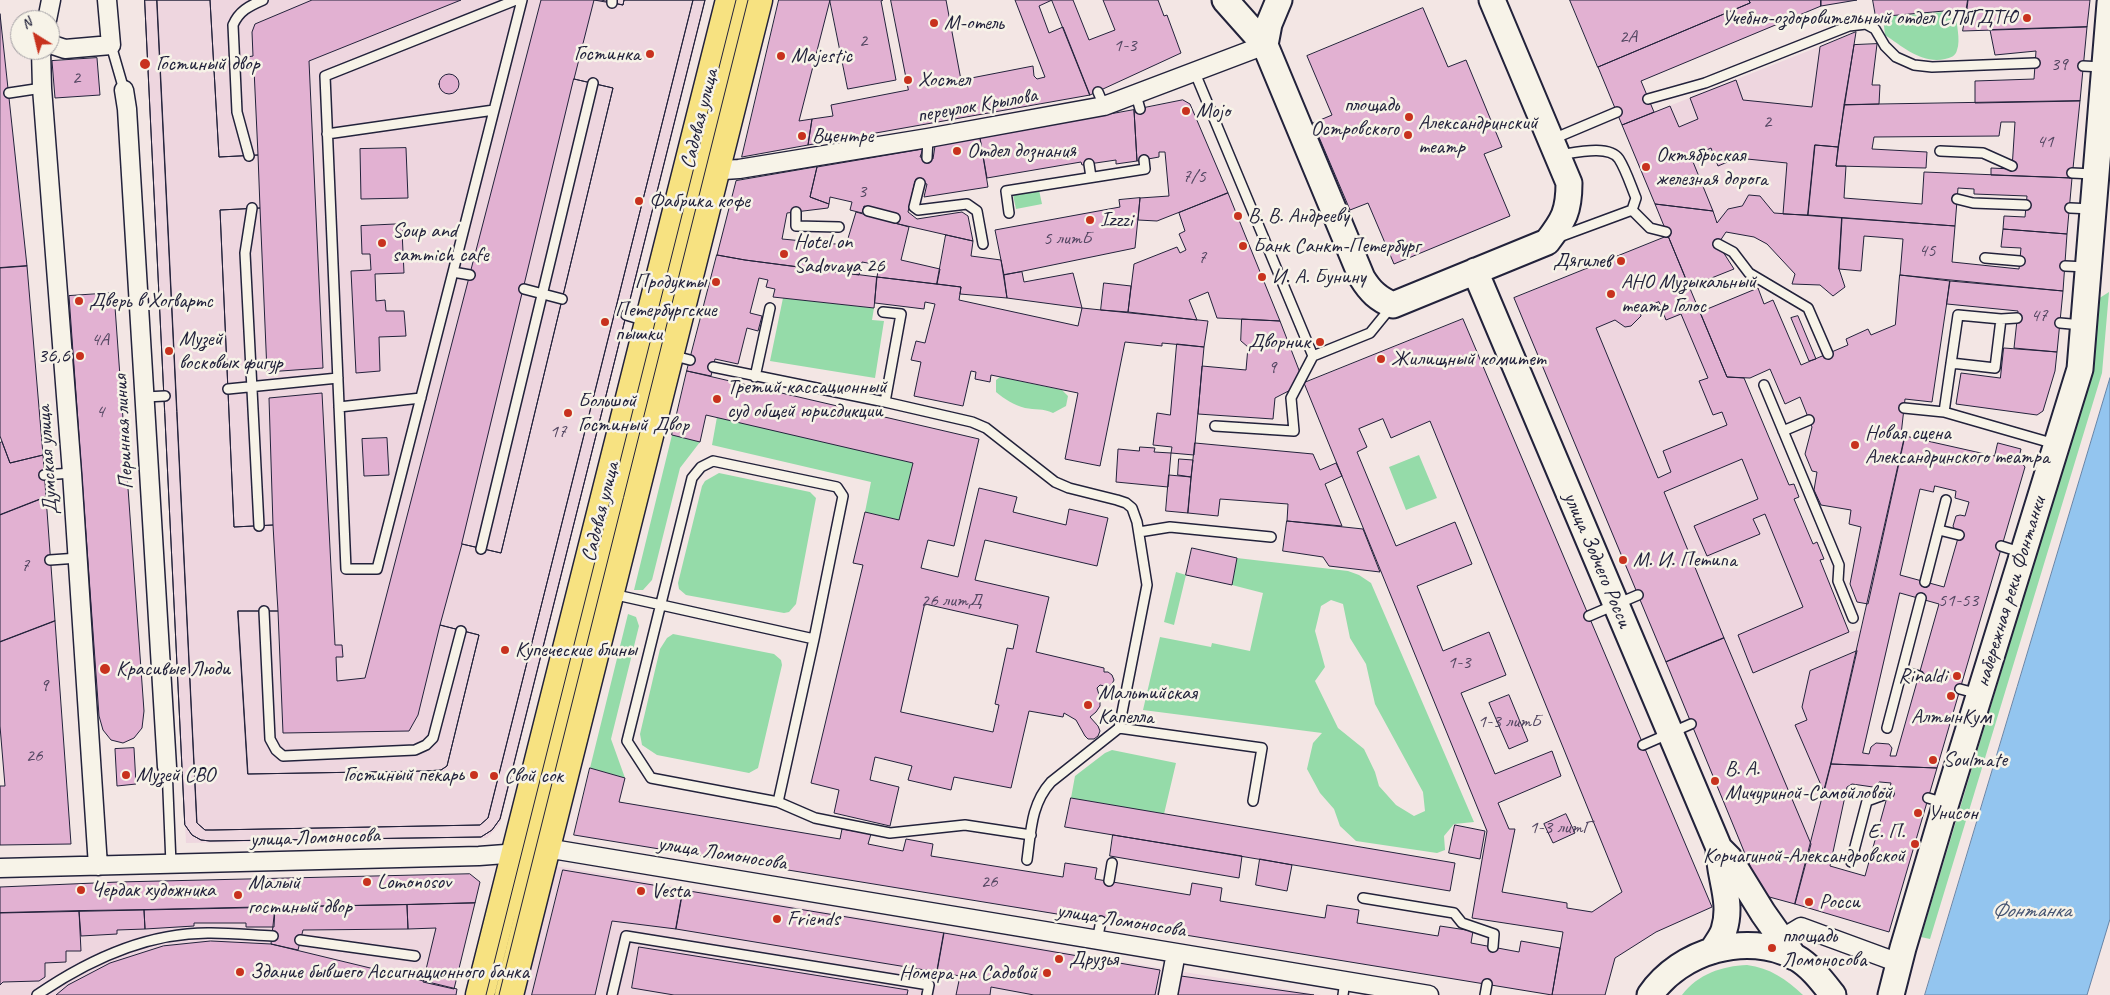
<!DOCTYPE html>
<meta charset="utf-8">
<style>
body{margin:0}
#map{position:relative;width:2110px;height:995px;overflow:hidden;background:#f3e6e4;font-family:Caveat,sans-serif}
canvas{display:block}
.north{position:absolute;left:10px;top:10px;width:50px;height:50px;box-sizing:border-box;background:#f7f3e8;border:1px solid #a29fa3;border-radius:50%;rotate:324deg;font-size:14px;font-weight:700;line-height:20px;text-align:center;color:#22223b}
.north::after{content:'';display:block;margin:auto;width:18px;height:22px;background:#c8321e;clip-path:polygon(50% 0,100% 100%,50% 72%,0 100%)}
</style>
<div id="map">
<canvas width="2110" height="995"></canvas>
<div class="north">N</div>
</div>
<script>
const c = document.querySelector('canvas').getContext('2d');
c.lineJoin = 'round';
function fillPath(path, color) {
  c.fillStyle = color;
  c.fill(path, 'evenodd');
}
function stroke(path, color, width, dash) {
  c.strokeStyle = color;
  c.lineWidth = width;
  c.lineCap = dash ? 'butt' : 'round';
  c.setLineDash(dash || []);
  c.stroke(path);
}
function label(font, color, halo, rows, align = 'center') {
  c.font = font + ' Caveat,sans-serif';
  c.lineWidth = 5;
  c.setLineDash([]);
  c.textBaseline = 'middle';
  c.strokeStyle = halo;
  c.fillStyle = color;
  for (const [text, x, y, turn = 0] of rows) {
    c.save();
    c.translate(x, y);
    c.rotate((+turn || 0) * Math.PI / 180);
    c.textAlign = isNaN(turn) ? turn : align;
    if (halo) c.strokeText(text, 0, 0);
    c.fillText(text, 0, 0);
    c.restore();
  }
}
fillPath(new Path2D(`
 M144 0H706L500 824 487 838 186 843Z
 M1570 0H1821V6L1641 81 1654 112 1856 32 1838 147 1815 145 1808 215 1842 218 1839 269 1845 287 1833 296 1820 285 1792 284 1795 273 1767 244 1754 237 1726 232 1718 244 1734 269 1689 287 1727 377 1744 378 1789 485 1794 484 1799 497 1794 499 1813 544 1824 558 1820 561 1849 632 1862 630 1831 764 1795 904 1762 895 1514 298 1668 235Z
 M555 866 1321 995H523Z
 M475 903 454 988 457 989 456 995H0V913Z`), '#eed6df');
fillPath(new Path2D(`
 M1955 11C1956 22 1961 40 1957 50 1956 56 1950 58 1945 59 1922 64 1903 47 1885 35L1883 17Z
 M1039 190 1042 204 1016 209 1013 195Z
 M2109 292 2102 373 1930 939 1921 937 2092 372 2098 299Z
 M783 298 874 308 872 320 884 321 875 378 770 361Z
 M1000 377 1062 390 1068 396 1066 406 1053 413C1043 408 1035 410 1025 408 1014 405 1004 399 996 392V380Z
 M717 417 913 463 899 520 865 512 871 482 712 445Z
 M672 435 700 442 680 468 652 580 643 590H634Z
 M1419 455 1437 498 1406 510 1389 467Z
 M719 473 810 492 816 498 796 604 789 612 784 613 686 595 679 589 678 583 702 486 705 481Z
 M1237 558 1348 571 1359 575 1371 583 1474 822 1454 824 1444 836 1445 850 1437 853 1356 841 1340 826 1334 809 1320 793 1307 769 1313 743 1322 733 1143 710 1160 637 1211 647 1212 643 1250 651 1263 593 1232 585ZM1331 600 1343 604 1350 638 1366 664 1375 704 1423 792 1425 811 1414 816 1396 805 1379 786 1375 772 1364 749 1338 728 1315 681 1325 667 1315 631 1321 606Z
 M1176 572 1186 575 1174 625 1164 622Z
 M628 614 636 617 639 626 611 739 625 778 590 768Z
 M673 634 774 654 781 660 782 665 758 768 749 773 657 755 642 745 640 734 660 649 667 638Z
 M1112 750 1176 763 1164 814 1071 798 1075 776 1105 753Z
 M1747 965C1770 968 1786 979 1803 995H1682C1698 974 1722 966 1747 965Z`), '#95dba9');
const water = new Path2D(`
 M2110 378V919L2087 995H1925Z`);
fillPath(water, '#93c5ef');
stroke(water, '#6684a7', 1);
const building = new Path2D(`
 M145 0H157L197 823 205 830H213L480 825 488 818 693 0H705L500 819 492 830 481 837 210 841 201 840 192 835 185 825Z
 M145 0H210L219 157 258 155 254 69H247V57L253 56 252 32 255 24 312 0H461L309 61 323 368 267 372 260 208 220 210 234 527 273 525 269 398 322 393 335 645H342L343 657H336L337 681 365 678 541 0H601L623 5 624 0H705L500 819 492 830 481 837 210 841 201 840 192 835 185 825ZM574 79 613 88 501 553 462 544ZM238 611H278L283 733 409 731 418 715 440 625 479 635 447 766 441 770 425 771 248 774Z
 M157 0H210L219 157 258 155 260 208 220 210 234 527 273 525 277 595 278 611H238L248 774 425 771 441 770 447 766 479 635 440 625 462 544 501 553 613 88 574 79 594 0 623 5 624 0H693L488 818 480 825 213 830H205L197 823Z
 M779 0H830L799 121 812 119 808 145 742 157Z
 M830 0H883L881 1 896 80 848 89Z
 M891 0H946L961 80 1033 66 1034 76 1037 79 1045 77 1015 0H1052L1039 6 1049 33 1063 27 1090 95 808 145 812 119 833 116 831 105 908 90Z
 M1052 0H1073L1089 40 1115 30 1103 0H1158L1164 16 1167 15 1181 53 1090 95Z
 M1570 0H1749L1750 3 1598 67Z
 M1749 0H1821V6L1641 81 1654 112 1622 125 1598 67 1750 3Z
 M1821 0H1857L1821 6Z
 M1873 0H1968L1967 9 1876 17Z
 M1968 0H2090L2087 27 1963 31Z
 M1423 8 1448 67 1466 60 1502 147 1484 154 1510 216 1394 264 1368 203 1350 210 1313 123 1332 115 1307 56Z
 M0 14 27 266 0 268Z
 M2087 27 2080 101 1975 103V81L2034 79 2036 51 1995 55 1990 30Z
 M1856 32 1838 147 1815 145 1808 215 1783 214 1787 163 1737 158 1718 166 1711 148 1691 157 1713 211 1655 204 1622 125 1670 106 1679 127 1698 119 1690 98 1736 80 1743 100 1812 107 1820 47Z
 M1877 44 1872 85H1880L1879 104 1844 105 1854 45Z
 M97 58 100 95 55 98 52 61Z
 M439 84a10 10 0 1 1 20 0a10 10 0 1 1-20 0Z
 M1183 100 1190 104 1228 193 1157 221 1138 220 1140 198 1169 196 1165 152H1159V157L1137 161 1134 110Z
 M2080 101 2072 178 1991 175V168L2012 169 2015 122H2001L1999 136 1874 137 1872 149 1927 152 1926 168 1836 166 1844 105Z
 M1134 110 1137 161 1116 164V160L1082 165 1081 162 987 178 980 138Z
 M980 138 988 187 924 197 927 184 915 181 908 212 917 219 962 212 968 216 973 241 894 223 896 215 864 206 862 213 850 210 852 202 830 197 829 204 810 197 817 167 923 149 920 157 933 159 935 146Z
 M1815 145 1838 147 1836 166H1846L1844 198 1922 204 1924 172 2072 178 2067 234 2003 229 2004 216 2025 217 2027 196 1974 194V189L1958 188 1955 226 1808 215Z
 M406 148 408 198 361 199 360 149Z
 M817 167 810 197 829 204 828 208 787 213 782 239 846 245 856 212 909 227 901 260 940 269 937 284 877 277 879 265 862 262 859 275 745 260 717 255 736 181Z
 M1228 193 1280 321 1217 318 1208 292 1189 300 1197 320 1128 312 1134 264 1177 247 1180 253 1186 250 1179 234 1185 231 1179 213Z
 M1749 195 1760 196 1774 213 1842 218 1839 269 1845 287 1833 296 1820 285 1792 284 1795 274 1767 244 1754 237 1726 232 1718 244 1734 269 1689 287 1655 204 1713 211 1717 223 1728 209 1742 206Z
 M1140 198 1135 248 1004 275 995 230 1120 207 1119 200Z
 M1842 218 1955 226 1952 262 2019 269 2021 248 2001 247 2003 229 2067 234 2063 291 1900 275 1903 239 1864 236 1861 271 1839 269Z
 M404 224V231H402L404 273 375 274 376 301 385 300 386 311H404L406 336 379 337 380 371 356 373 351 271 371 270 370 254H362L361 226Z
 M946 235 973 241 971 256 1001 260 1007 298 960 294 961 287 937 284Z
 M1668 236 1727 377 1744 378 1789 485 1794 484 1799 497 1794 499 1813 544 1817 542 1824 559 1820 560 1849 632 1753 673 1738 635 1803 607 1765 514 1753 519 1760 534 1707 556 1694 526 1758 499 1742 459 1664 492 1724 638 1666 662 1514 298ZM1659 302 1666 320 1681 314 1708 378 1699 381 1713 415 1722 412 1727 425 1663 451 1671 472 1658 478 1596 328 1615 320 1625 327 1631 326 1641 316 1640 310Z
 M717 255 745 260 877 277 874 308 773 297 775 289 766 287 768 280 759 278 750 313 762 316 758 331 747 328 738 364 715 359 711 376 687 371Z
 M27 266 43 455 10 463 0 436V268Z
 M1022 272 1024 282 1073 273 1082 308 1007 298 1004 275Z
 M1900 275 1950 281 1932 402 1905 399 1901 435 1905 436 1868 604 1857 602 1850 584 1861 527 1849 524 1851 510 1821 505 1814 490 1817 472 1812 471 1805 454 1812 427 1800 397 1785 404 1770 369 1750 378 1727 377 1700 312 1758 288 1764 304 1773 300 1801 365 1848 345 1846 339 1868 329 1871 335 1895 325Z
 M877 277 961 287 959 300 1078 326 1082 308 1208 321 1204 347 1162 343V346L1125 342 1100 466 1065 459 1078 393 991 375 990 382 975 379 976 372 971 371 963 406 914 396 921 362 911 360 916 341 925 343 935 304 925 302 924 309 875 303Z
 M1950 281 2063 291 2057 352 2014 348 2018 311 1947 304Z
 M1104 283 1131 286 1128 312 1101 310Z
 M114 293 144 711 142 728 134 738 123 743 111 740 103 730 99 716 69 296Z
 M1798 316 1816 359 1809 361 1791 318Z
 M1242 319 1280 321 1304 383 1275 398 1273 419 1198 414 1202 366 1246 370 1248 347 1241 341Z
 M1463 319 1712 907 1656 932 1615 958 1605 995H1552L1563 932 1472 918 1487 831 1304 383ZM1383 419 1391 438 1430 421 1622 892 1592 912 1567 908V903L1502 892 1515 829H1509L1498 803 1561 776 1552 751 1495 774 1461 693 1506 675 1489 632 1443 651 1417 586 1472 564 1455 522 1396 546 1357 452 1367 447 1359 429Z
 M1177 344 1204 347 1194 455 1171 453 1172 447 1153 445 1157 413 1170 415Z
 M2004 348 2057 352 2055 371 2043 411 2037 415 1956 404 1961 373 2000 378Z
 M687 371 979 439 954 546 928 540 921 568 958 577 979 488 1017 497 1013 512 1066 525 1069 509 1108 518 1097 566 985 540 975 580 1049 597 1036 652 1104 668V672H1108L1112 675 1114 680 1112 684 1108 687 1100 685 1097 688 1100 698V706L1096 712 1090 717 1098 726 1100 731 1098 736 1094 739H1088L1085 736 1076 720 1064 713 1063 717 1029 711 1011 788 954 777 951 790 908 780 912 766 875 757 870 780 899 787 890 826 834 813 839 790 811 783 863 565 853 563 865 512 899 520 913 463 706 415 700 442 672 435ZM925 604 1018 625 1013 649 1007 648 995 704 999 705 993 732 901 712Z
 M1905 436 2021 462 2025 467 1937 768 1831 764ZM1935 486 1956 491 1955 498 1969 502 1965 516 1960 515 1956 516 1953 526 1955 530 1960 531 1944 587 1900 575 1920 489 1933 492ZM1900 593 1939 604 1896 756H1890L1892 748 1889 744 1876 743 1871 747 1869 754 1863 753Z
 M387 438 389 475 364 476 362 439Z
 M2 442 10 463 43 455 46 497 0 515V443Z
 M1195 443 1313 454 1320 470 1336 463 1342 476 1325 484 1342 526 1287 521 1288 504 1220 499 1218 516 1188 513Z
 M1998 443 2021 449 2018 461 1995 456Z
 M1140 447 1155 448 1154 452 1171 453 1168 487 1116 482 1118 449 1139 451Z
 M1179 459 1193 460 1191 477 1178 475Z
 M1169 475 1191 477 1188 513 1166 511Z
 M46 497 55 621 0 642V515Z
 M1287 521 1363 529 1380 572 1329 566 1323 557 1283 551Z
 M1192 548 1237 558 1232 585 1186 575Z
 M55 621 71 844 0 845V786H5L0 726V642Z
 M1724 638 1811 844 1795 904 1762 895 1666 662Z
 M1857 651 1831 764 1824 792 1795 725 1807 720 1802 707 1810 671Z
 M1509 695 1528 741 1509 749 1489 703Z
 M134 748 136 784 117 786 115 749Z
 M1831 764 1937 768 1889 932 1795 904ZM1880 782 1891 783 1865 876 1830 866 1847 787 1852 784 1873 787Z
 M590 768 625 778 619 802 840 839 842 829 871 834 868 844 903 851 906 839 933 844 931 856 1063 877 1065 863 1097 868 1095 879 1190 895 1192 883 1222 888 1220 901 1325 918 1327 905 1359 910 1357 923 1438 936 1440 926 1473 931 1471 943 1519 952 1521 941 1560 948 1552 995 574 835Z
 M1071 798 1455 863 1450 891 1065 827Z
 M1566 814 1575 833 1553 843 1544 824Z
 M1455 825 1485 831 1480 859 1449 853Z
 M1113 835 1242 856 1239 878 1110 856Z
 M1260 859 1292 865 1287 891 1256 885Z
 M563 870 683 890 676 929 612 921 595 995H532Z
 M470 874 480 882 475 903 0 913V887L119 882Z
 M683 890 944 933 937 972 676 929Z
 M475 903 454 989 423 982 436 928 408 929 407 905Z
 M407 905 408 929 303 930 298 950 271 944 275 907Z
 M275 907 274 927H246V923H194V926L145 929 144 910Z
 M144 910 145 929 117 930V934L81 936 79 911Z
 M79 911 81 951H66V962L45 963V977L39 981 3 982 0 985V913Z
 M944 933 1160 970 1155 995H1034L991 987 990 995H956L960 976 937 972Z
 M211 941 271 944 457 989 456 995H56L68 985 110 963 163 946Z
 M639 947 908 990 907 995H674L632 988Z
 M1181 976 1314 995H1178Z`);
fillPath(building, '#e2b1d2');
stroke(building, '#22223b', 1);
const lane = new Path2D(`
 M612 0V3
 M111 45 124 90
 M2083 66 2102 67
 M1195 73 1313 356 1370 333 1392 306
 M1098 92 1104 106
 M9 93 42 88
 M1136 95 1140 109
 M1648 99 1705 83 1849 26 1866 24 1875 29 1885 46 1896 57 1914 65 1932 67 2035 63
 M327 134 494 110
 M1553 139 1617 112
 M1940 151 1983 153 2012 166
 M1558 155C1574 153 1609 144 1619 159 1626 170 1631 186 1636 198L1632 210 1559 237
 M249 156 237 112 233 25C239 11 249 6 263 0
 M927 158 928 138
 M1089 164 1091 177
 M2072 173 2093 174
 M920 183 914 207 918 210 967 204 977 211 983 244
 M1957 199 1973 203 2026 205
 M252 208 245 253 259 526
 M2070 208 2092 209
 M1632 210 1650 228 1666 232
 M868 211 895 218
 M796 212V226L839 227
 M1009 213 1006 191 1145 169 1144 160
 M1718 244 1733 252 1749 273 1808 308 1828 354
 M1985 258 2020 261
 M2065 266 2087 267
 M453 272 377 569H346L325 76 516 0
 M470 275 453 272 522 0
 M524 289 562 299
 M626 315 646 321
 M2001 319 2017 318
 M2060 323 2082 325
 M671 355 690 360
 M713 367 885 402 901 314 883 312
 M755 377 770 308
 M1764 385 1839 565 1838 581 1853 618
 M228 389 338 378
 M145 397 165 396
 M885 402 972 422 986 428 1055 482 1069 488 1117 500 1126 503 1132 508 1137 522 1147 585 1119 728
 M339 407 421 398
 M1904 408 1944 412 2055 444
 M1944 412 1958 315 2001 319 1995 368 1951 363
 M1215 426 1294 431 1291 398 1313 356
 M1783 431 1809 420
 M713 461 837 487 843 496 814 639 778 802 651 778 627 741 692 478 701 467Z
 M44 475 72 473
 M1939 530 1959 535
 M1139 532 1170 527 1271 537
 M2001 546 2023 553
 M481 549 593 83
 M50 560 78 558
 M1925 582 1946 500
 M612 594 814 639
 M264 611 270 739 276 750 283 756 415 750 426 745 433 738 461 631
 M1589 616 1638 595
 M1902 671 1919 676
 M1960 689 1979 694
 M1887 728 1921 598
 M1643 745 1691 724
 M167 767 171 864
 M1928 798 1945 803
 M778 802 815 818 890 833 965 825 1031 835
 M1027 860C1031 831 1031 804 1051 782L1119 728 1262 748 1253 801
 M1851 862 1867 801 1889 793
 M1109 881 1112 863
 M1363 898 1454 913 1462 923 1494 934 1493 947
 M300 940 415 956
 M1097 940 1101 921
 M37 995C88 960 148 932 211 933 232 933 252 935 273 936
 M612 995 626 936 929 985 927 995
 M1343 995 1345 981
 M1485 995 1487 984`);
const street = new Path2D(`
 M47 20 51 0
 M50 44 65 49 111 45 107 0
 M41 50 42 88 72 473 98 866
 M124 90 127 109 167 767
 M706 168 724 170 739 169 928 138 1104 106 1265 45
 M0 868 479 856 558 850 1429 995
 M1781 939 1801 927 1899 963
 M1168 995 1176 953`);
const secondary = new Path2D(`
 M1225 0 1265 45 1362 278C1370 291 1378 299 1393 305L1547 242C1564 220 1569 211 1569 183L1492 0
 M1265 45 1269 24 1279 0
 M1475 271 1719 848 1729 858 1763 913 1794 957
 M1712 951C1716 944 1722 937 1724 930 1733 902 1719 877 1719 850
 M1650 995C1680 951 1747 931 1795 957 1811 966 1822 981 1833 995
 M1891 995 1903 948 1946 803 2080 369 2110 3`);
const primary = new Path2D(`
 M480 995 730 0
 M509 995 758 0`);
stroke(lane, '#22223b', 12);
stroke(street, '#22223b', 21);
stroke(secondary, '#22223b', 29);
stroke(primary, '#22223b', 31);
stroke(lane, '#f7f3e8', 9);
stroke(street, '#f7f3e8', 18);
stroke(secondary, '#f7f3e8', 25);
stroke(primary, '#f7e281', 28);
stroke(new Path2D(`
 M486 995 736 0
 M499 995 748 0`), '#22223b', 1);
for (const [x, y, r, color] of [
 [2027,18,5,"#c8321e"],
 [934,23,5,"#c8321e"],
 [650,54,5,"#c8321e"],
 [781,56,5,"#c8321e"],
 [145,64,6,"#c8321e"],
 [908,80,5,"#c8321e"],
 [1186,111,5,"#c8321e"],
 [1409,117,5,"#c8321e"],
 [1408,135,5,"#c8321e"],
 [802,136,5,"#c8321e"],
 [957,151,5,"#c8321e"],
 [1646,167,5,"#c8321e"],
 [639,201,5,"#c8321e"],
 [1238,216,5,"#c8321e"],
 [1090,220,5,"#c8321e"],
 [382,243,5,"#c8321e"],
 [1243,246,5,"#c8321e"],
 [784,254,5,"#c8321e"],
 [1621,261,5,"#c8321e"],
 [1262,277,5,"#c8321e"],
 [716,282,5,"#c8321e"],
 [1611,294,5,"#c8321e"],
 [79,301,5,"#c8321e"],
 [605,322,5,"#c8321e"],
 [1320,342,5,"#c8321e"],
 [169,351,5,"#c8321e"],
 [80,356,5,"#c8321e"],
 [1381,359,5,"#c8321e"],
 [717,399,5,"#c8321e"],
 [568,413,5,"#c8321e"],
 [1855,445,5,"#c8321e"],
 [1623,560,5,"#c8321e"],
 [505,650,5,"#c8321e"],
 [105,669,6,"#c8321e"],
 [1957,676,5,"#c8321e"],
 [1951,696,5,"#c8321e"],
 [1088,705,5,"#c8321e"],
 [1933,760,5,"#c8321e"],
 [126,775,5,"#c8321e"],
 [474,775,5,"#c8321e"],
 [494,776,5,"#c8321e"],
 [1715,781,5,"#c8321e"],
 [1918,813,5,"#c8321e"],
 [1915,844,5,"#c8321e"],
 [367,882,5,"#c8321e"],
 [81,890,5,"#c8321e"],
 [641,891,5,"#c8321e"],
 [238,895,5,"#c8321e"],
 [1809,902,5,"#c8321e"],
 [777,919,5,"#c8321e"],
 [1772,948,5,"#c8321e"],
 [1059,959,5,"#c8321e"],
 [240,972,5,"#c8321e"],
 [1047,973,5,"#c8321e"]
]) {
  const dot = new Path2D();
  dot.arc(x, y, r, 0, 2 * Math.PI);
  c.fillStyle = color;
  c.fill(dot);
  stroke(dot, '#f7f3e8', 2);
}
label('19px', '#524661', null, [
 ["2А",1628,37],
 ["2",863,41],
 ["1-3",1125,46],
 ["39",2059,65],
 ["2",76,78],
 ["2",1767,122],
 ["41",2045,142],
 ["7/5",1194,177],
 ["3",862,192],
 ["5 литБ",1067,239],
 ["45",1927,251],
 ["7",1202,258],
 ["47",2039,316],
 ["4А",100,340],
 ["9",1272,368],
 ["4",100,412],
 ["17",558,432],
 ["7",25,566],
 ["26 литД",951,601],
 ["51-53",1958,601],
 ["1-3",1459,663],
 ["9",44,686],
 ["1-3 литБ",1509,722],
 ["26",34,756],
 ["1-3 литГ",1560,828],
 ["26",989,882]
]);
label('21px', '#22223b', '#f7f3e8', [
 ["Учебно-оздоровительный отдел СПбГДТЮ",2017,18,"right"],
 ["М-отель",944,23],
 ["Гостинка",640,54,"right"],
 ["Majestic",791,56],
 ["Гостиный двор",156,64],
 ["Хостел",918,80],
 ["площадь",1399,105,"right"],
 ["Островского",1399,129,"right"],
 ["Mojo",1196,111],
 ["Александринский",1418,123],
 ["театр",1418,147],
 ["Вцентре",812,136],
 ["Отдел дознания",967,151],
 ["Октябрьская",1656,155],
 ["железная дорога",1656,179],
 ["Фабрика кофе",649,201],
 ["В. В. Андрееву",1248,216],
 ["Izzzi",1100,220],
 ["Soup and",392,231],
 ["sammich cafe",392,255],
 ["Hotel on",794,242],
 ["Sadovaya 26",794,266],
 ["Банк Санкт-Петербург",1253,246],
 ["Дягилев",1611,261,"right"],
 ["И. А. Бунину",1272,277],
 ["Продукты",706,282,"right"],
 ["АНО Музыкальный",1621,282],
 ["театр Голос",1621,306],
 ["Дверь в Хогвартс",89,301],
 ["Петербургские",615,310],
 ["пышки",615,334],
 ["Музей",179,339],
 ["восковых фигур",179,363],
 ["Дворник",1310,342,"right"],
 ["36,6",70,356,"right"],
 ["Жилищный комитет",1391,359],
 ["Третий кассационный",727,387],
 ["суд общей юрисдикции",727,411],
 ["Большой",578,401],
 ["Гостиный Двор",578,425],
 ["Новая сцена",1865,433],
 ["Александринского театра",1865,457],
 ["М. И. Петипа",1633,560],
 ["Купеческие блины",515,650],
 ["Красивые Люди",116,669],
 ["Rinaldi",1947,676,"right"],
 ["Мальтийская",1098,693],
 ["Капелла",1098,717],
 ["АлтынКум",1951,717,"center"],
 ["Soulmate",1943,760],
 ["В. А.",1725,769],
 ["Мичуриной-Самойловой",1725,793],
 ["Музей СВО",136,775],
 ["Гостиный пекарь",464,775,"right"],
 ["Свой сок",504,776],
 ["Унисон",1928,813],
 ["Е. П.",1905,832,"right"],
 ["Корчагиной-Александровской",1905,856,"right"],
 ["Lomonosov",377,882],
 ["Малый",248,883],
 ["гостиный двор",248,907],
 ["Чердак художника",91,890],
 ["Vesta",651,891],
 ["Росси",1819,902],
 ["Friends",787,919],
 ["площадь",1782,936],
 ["Ломоносова",1782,960],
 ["Друзья",1069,959],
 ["Здание бывшего Ассигнационного банка",250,972],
 ["Номера на Садовой",1037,973,"right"]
], 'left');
label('21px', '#22223b', '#f7f3e8', [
 ["переулок Крылова",977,106,-10],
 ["Садовая улица",700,119,-76],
 ["Перинная линия",124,432,-93],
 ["Думская улица",48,460,-94],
 ["Садовая улица",601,512,-76],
 ["улица Зодчего Росси",1597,560,67],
 ["набережная реки Фонтанки",2011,592,-73],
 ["улица Ломоносова",315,838,-2],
 ["улица Ломоносова",722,854,9],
 ["улица Ломоносова",1121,921,9]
]);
label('italic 22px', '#445371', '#f7f3e8', [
 ["Фонтанка",2031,911]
]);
</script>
